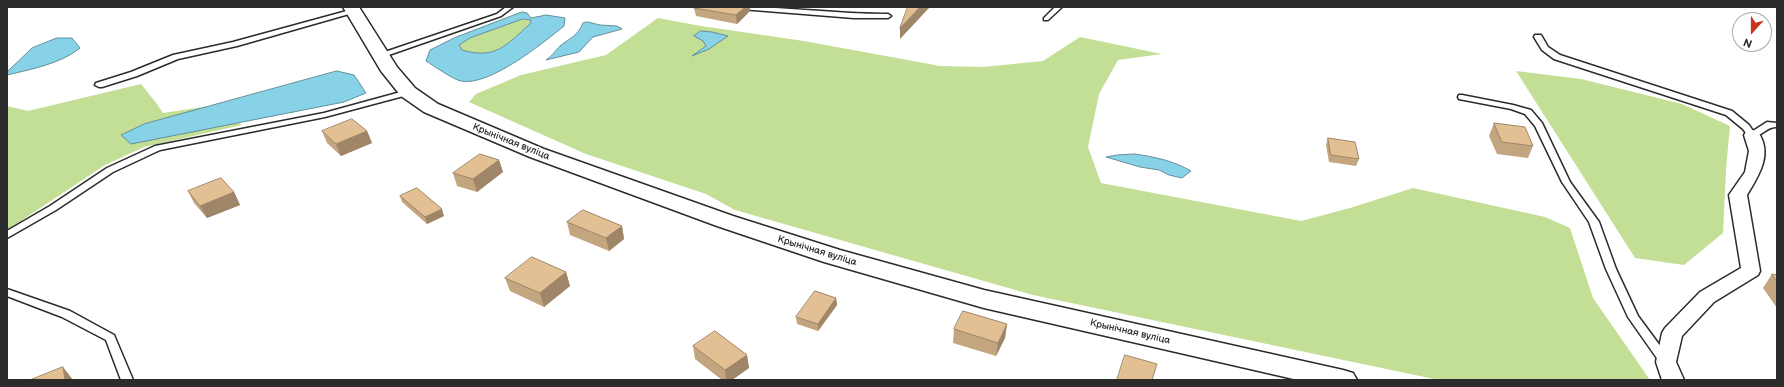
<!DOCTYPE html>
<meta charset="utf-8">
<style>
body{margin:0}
#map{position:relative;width:1784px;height:387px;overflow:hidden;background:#fff;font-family:"Balsamiq Sans",sans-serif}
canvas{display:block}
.frame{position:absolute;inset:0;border:8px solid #2b2b2b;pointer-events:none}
.north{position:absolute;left:1732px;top:12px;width:40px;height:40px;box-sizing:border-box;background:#fff;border:1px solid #aaa;border-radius:50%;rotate:201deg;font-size:11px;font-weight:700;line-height:16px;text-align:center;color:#2b2b2b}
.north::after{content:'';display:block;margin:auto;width:14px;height:18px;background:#c8321e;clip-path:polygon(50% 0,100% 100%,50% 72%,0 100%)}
</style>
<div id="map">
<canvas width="1784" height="387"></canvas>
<div class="frame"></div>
<div class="north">N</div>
</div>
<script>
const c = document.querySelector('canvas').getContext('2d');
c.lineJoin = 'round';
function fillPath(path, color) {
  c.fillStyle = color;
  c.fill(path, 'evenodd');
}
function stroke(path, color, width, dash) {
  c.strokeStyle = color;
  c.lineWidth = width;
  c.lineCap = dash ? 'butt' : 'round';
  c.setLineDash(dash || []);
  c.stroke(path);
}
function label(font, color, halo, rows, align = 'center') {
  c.font = font + ' "Balsamiq Sans",sans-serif';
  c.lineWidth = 3;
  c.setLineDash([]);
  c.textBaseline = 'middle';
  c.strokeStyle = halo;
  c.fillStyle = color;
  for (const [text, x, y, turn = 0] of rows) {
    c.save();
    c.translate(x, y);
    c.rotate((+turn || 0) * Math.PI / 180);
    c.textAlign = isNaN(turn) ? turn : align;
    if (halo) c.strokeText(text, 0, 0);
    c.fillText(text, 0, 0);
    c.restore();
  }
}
fillPath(new Path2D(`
 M658 18 701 26 804 41 940 66 983 67 1043 61 1080 37 1162 54 1118 60 1099 94 1088 147 1101 183 1301 221 1350 208 1413 188 1545 217 1570 228 1593 298 1650 380H1439L1033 295 735 210 706 194 586 154 469 102 476 94 521 75 606 55Z
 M523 19 531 20 530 24C506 45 496 60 461 50L458 44 470 38Z
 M1516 71 1581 79 1682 104 1730 126 1726 169 1723 233 1684 265 1635 258Z
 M141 84 157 104 163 113 230 103 233 120 242 125 144 147 105 165 7 230V106L28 111Z`), '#c3de95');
const water = new Path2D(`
 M522 12 527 13 531 18 546 15 565 18 564 26C543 43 489 87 461 81 454 80 434 66 426 61L430 50 454 38ZM523 19 531 20 530 24C506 45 496 60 462 50L459 45 470 38Z
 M588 22 600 25 617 26 622 29 593 37 579 52 546 60C553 55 555 51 560 46 571 37 577 37 583 23Z
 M701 31 712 32 728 36 709 49 692 56 706 46 703 41 694 36Z
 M57 38H72L80 48C60 64 32 69 7 75V72L32 48Z
 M337 71 354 75 366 93 344 102 131 144 121 135 144 124Z
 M1135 154C1155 157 1174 161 1191 171L1182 178 1169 175 1159 170 1140 167 1106 157 1117 155Z`);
fillPath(water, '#88d2e8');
stroke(water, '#638f9c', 1);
const service = new Path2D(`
 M506 7H513L501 16 383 57H377L376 55 497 14Z
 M738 7C788 7 838 14 888 14L891 16 888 18H854L741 9Z
 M1055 7H1062L1048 20H1044V18Z
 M354 9 356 10V12L237 46 178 59 137 76 102 87H99L95 85 96 83 131 72 173 55 233 42Z
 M1535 35H1541L1548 47 1560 55 1732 111 1749 125 1753 131 1767 122 1777 123V127C1766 126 1760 139 1749 137L1743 129 1726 115 1554 59 1542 50 1534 37Z
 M408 90H411L412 92 411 94 325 117 160 150 113 172 56 210 7 238V231L50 206 107 168 155 146 324 113Z
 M1459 95H1462L1513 105 1531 110 1542 123 1570 182 1599 222 1616 269 1638 316 1669 358 1671 361 1669 364 1665 365 1661 364 1628 317 1606 269 1589 222 1562 182 1535 126 1525 114 1511 109 1459 99 1458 97Z
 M7 289 70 311 114 335 133 380H121L106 340 62 317 7 296Z`);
const minor = new Path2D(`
 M1752 130 1758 132C1773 154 1759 175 1747 195L1760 271 1758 275 1714 302 1682 336 1676 362 1684 380H1662L1656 362 1662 333 1665 328 1700 292 1741 268 1729 195 1745 172 1749 151 1744 135 1746 132Z`);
const tertiary = new Path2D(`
 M343 7H359L397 67 415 88 438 104 544 149 733 216 840 250 984 290 1343 370 1353 373 1357 380H1298L984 308 824 262 717 226 530 157 424 112 401 96 381 71Z`);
stroke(service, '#2b2b2b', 3);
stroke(minor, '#2b2b2b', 3);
stroke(tertiary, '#2b2b2b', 3);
fillPath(service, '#fff');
fillPath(minor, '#fff');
fillPath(tertiary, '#fff');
fillPath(new Path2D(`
 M696 7H750V11L737 24 696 16 694 8Z
 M1494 123 1533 146 1528 158 1497 154 1489 136Z
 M322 131H367L372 143 341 156 327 143Z
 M1328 138 1359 159 1356 166 1329 162 1326 145Z
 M499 160 503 172 477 192 457 186 453 173Z
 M188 191 234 192 240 205 207 218 194 203Z
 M400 196 444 216 427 224 402 202Z
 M567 222 622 226 624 239 609 251 570 235Z
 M566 272 570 286 544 307 510 291 505 278Z
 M1772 274 1777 275V308L1763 288Z
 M836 298 837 305 818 331 797 324 796 317Z
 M1007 324 1005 338 996 356 953 343 954 329Z
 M693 346 747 355 749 368 732 380H722L695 359Z`), '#c3a57f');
fillPath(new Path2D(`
 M745 7H750V11L737 24 736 15Z
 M920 7H930L900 39V28Z
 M367 131 372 143 341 156 336 144Z
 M499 160 503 172 477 192 473 179Z
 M234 192 240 205 207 218 200 206Z
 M442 209 444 216 427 224 425 217Z
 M622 226 624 239 609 251 606 238Z
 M566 272 570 286 544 307 540 293Z
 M836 298 837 305 818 331V324Z
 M1007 324 1005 338 996 356 998 343Z
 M747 355 749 368 732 380H726L725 370Z
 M63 367 73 380H65Z`), '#9f8668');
const building = new Path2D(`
 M696 7H745L736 15 694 8Z
 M908 7H920L900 28Z
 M352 119 367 131 336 144 322 131Z
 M1494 123 1525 127 1533 146 1502 142Z
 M1328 138 1355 142 1359 159 1331 155Z
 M480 154 499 160 473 179 453 173Z
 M221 178 234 192 200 206 188 191Z
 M417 188 442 209 425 217 400 196Z
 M583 210 622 226 606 238 567 222Z
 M532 257 566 272 540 293 505 278Z
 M1772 274 1777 275V281Z
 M815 291 836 298 818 324 796 317Z
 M963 311 1007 324 998 343 954 329Z
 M715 331 747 355 725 370 693 346Z
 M1125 355 1157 364 1152 380H1117Z
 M63 367 65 380H30Z`);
fillPath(building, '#e3c094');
stroke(building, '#9f8668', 1);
label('10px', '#2b2b2b', '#fff', [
 ["Крынічная вуліца",511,142,22],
 ["Крынічная вуліца",817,251,17],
 ["Крынічная вуліца",1130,332,13]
]);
</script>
